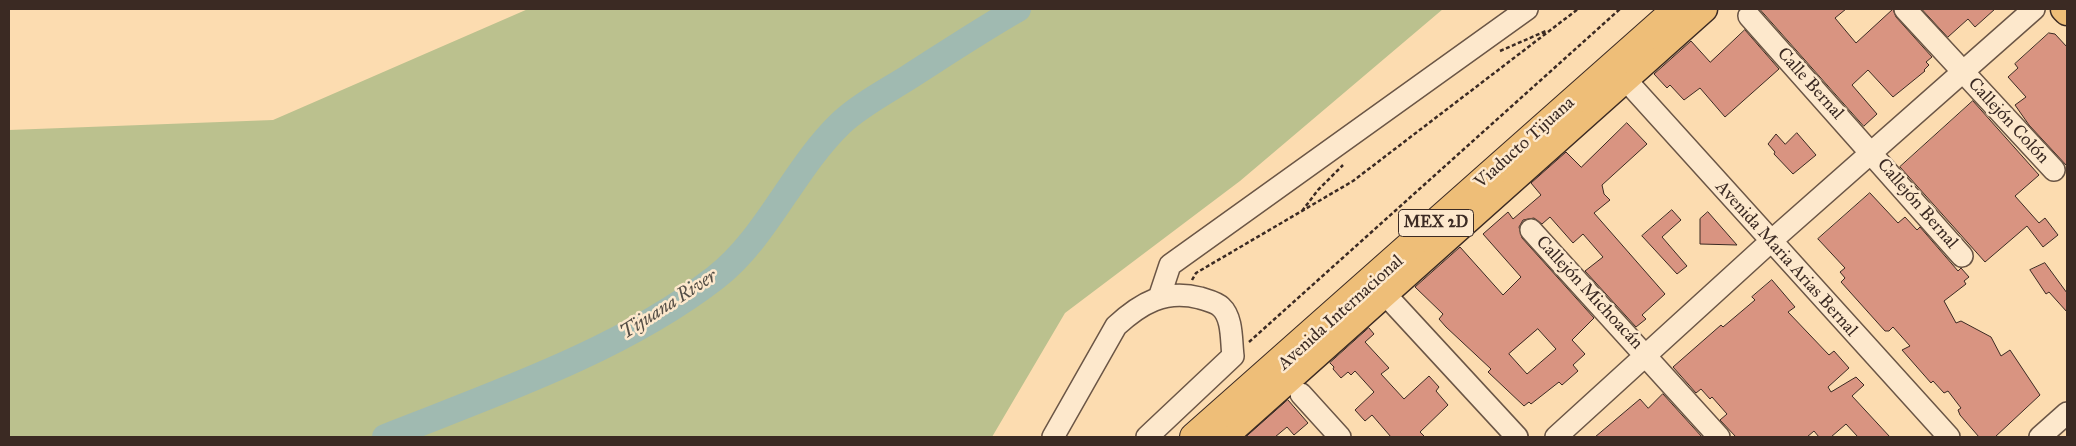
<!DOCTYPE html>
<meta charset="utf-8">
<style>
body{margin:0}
#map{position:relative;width:2076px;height:446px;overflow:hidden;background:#fcdcb0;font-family:"IM FELL Great Primer",serif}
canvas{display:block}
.frame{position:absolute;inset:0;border:10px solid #3b2a23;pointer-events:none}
</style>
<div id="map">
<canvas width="2076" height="446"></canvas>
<div class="frame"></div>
</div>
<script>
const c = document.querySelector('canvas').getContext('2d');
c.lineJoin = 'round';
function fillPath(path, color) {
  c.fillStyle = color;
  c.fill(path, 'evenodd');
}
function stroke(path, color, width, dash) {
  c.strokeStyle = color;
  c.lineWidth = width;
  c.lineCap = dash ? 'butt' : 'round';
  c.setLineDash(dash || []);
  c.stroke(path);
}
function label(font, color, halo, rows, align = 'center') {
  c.font = font + ' "IM FELL Great Primer",serif';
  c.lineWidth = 5;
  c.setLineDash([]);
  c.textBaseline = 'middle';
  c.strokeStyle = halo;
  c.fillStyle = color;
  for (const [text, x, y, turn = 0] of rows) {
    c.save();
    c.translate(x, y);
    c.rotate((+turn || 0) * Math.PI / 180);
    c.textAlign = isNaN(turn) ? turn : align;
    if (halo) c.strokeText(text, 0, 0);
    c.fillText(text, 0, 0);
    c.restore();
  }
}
fillPath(new Path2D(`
 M528 9H1443L1240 181 1065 313 992 437H9V130L273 120Z`), '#bbc18e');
stroke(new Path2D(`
 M385 437C494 394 622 350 715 278 767 238 793 169 841 123 860 105 887 91 909 77 945 54 981 30 1018 9`), '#a0bab1', 26);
const building = new Path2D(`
 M1760 9H1846L1835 18 1856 43 1893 9 1896 17 1932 57 1926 62 1929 65 1924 70 1925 71 1893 97 1868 70 1852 85 1877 114 1864 126Z
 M1922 9H1995L1975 27 1968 19 1948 37Z
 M1745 30 1779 69 1725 117 1700 88 1684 100 1670 85 1667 88 1654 74 1691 41 1710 62Z
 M2049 33 2055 34 2067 47V166L2029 125 2015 105 2026 97 2008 77 2018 68 2015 64Z
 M1973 101 2039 175 2015 196 2039 223 2045 218 2058 235 2043 247 2027 226 1985 262 1900 167Z
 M1627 123 1647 144 1602 185 1604 194 1610 200 1594 213 1665 294 1642 315 1646 319 1636 327 1585 271 1603 257 1583 234 1573 243 1550 217 1542 224 1534 218 1523 220 1519 227 1522 238 1594 318 1572 340 1585 354 1573 365 1578 371 1562 385 1559 382 1531 404 1529 402 1524 406 1488 372 1491 369 1446 327 1439 319 1443 314 1415 287 1460 247 1503 295 1521 277 1483 234 1508 212 1513 219 1541 195 1531 183 1566 152 1581 167ZM1538 329 1556 349 1527 374 1509 354Z
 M1797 133 1816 155 1793 174 1774 154 1775 152 1768 144 1776 134 1785 144Z
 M1870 193 1898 223 1905 217 1917 230 1920 227 1958 271 1961 268 1969 277 1964 281 1966 284 1944 301 1956 323 1961 321 1991 337 2001 356 2010 350 2040 395 1995 437H1979L1960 415 1958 410 1961 408 1948 391 1944 393 1933 381 1931 383 1902 350 1910 346 1893 327 1889 331H1885L1841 282 1845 278 1840 272 1845 268 1818 239Z
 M1672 210 1681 220 1662 237 1687 266 1677 274 1642 236Z
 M1708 212 1737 245 1700 244V219Z
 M2045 263 2067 293V312L2049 292 2046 294 2030 270Z
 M1772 280 1795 307 1788 312 1829 355 1834 351 1849 368 1828 387 1831 392 1856 377 1864 385 1852 396 1890 437H1858L1846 424 1831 437H1819L1814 431 1807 437H1736L1720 420 1727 414 1712 397 1710 399 1701 389 1696 393 1673 367 1721 325 1723 327 1755 300 1752 297Z
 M1369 328 1374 334 1365 342 1389 368 1381 374 1404 399 1429 376 1439 387 1436 391 1448 405 1420 432 1425 437H1391L1372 415 1365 421 1355 410 1374 392 1355 371 1351 375 1348 372 1341 378 1333 369 1334 367 1330 363Z
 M1663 394 1702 437H1595L1640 399 1648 408Z
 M1288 400 1308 423 1294 435 1287 427 1275 437H1246Z`);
fillPath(building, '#d99481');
stroke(building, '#3b2a23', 1);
const minor = new Path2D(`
 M1905 9 2054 170
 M1749 16 1962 256
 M1625 79 1949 437
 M1531 230 1719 437
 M1384 293 1517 437
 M1159 298 1170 265 1527 9
 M1301 394 1340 437
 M1053 437 1116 326C1141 303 1165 289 1200 298 1206 300 1216 302 1221 307 1233 318 1231 341 1233 356L1147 437
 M1556 437 1770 242 2034 9
 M2040 437 2067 413`);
const major = new Path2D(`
 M2064 9 2067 12
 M1224 437 1704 9`);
const highway = new Path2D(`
 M1194 437 1677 9`);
stroke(minor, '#6b5646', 24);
stroke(major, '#3b2a23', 29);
stroke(highway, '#3b2a23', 30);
stroke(new Path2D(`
 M1500 51 1546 31
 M1302 211 1318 190 1343 165
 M1192 280 1196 273 1353 181 1578 9
 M1249 342 1620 9`), '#3b2a23', 2.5, [4, 2.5]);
stroke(minor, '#fde8cc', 21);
stroke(major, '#eebe78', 26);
stroke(highway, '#eebe78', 28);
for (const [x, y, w] of [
 [1436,223,75]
]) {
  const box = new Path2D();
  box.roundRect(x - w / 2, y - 13.5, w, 27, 4);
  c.fillStyle = '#fde8cc';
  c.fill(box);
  stroke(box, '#3b2a23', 1);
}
label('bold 16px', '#3b2a23', null, [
 ["MEX 2D",1436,223]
]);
label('18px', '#3b2a23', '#fde8cc', [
 ["Calle Bernal",1810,84,48],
 ["Callejón Colón",2008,121,47],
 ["Viaducto Tijuana",1525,143,-42],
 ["Callejón Bernal",1917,204,49],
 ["Avenida Maria Arias Bernal",1786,259,48],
 ["Callejón Michoacán",1589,293,47],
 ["Avenida Internacional",1341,313,-42]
]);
label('italic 19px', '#544e46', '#fde8cc', [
 ["Tijuana River",669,305,-33]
]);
</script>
